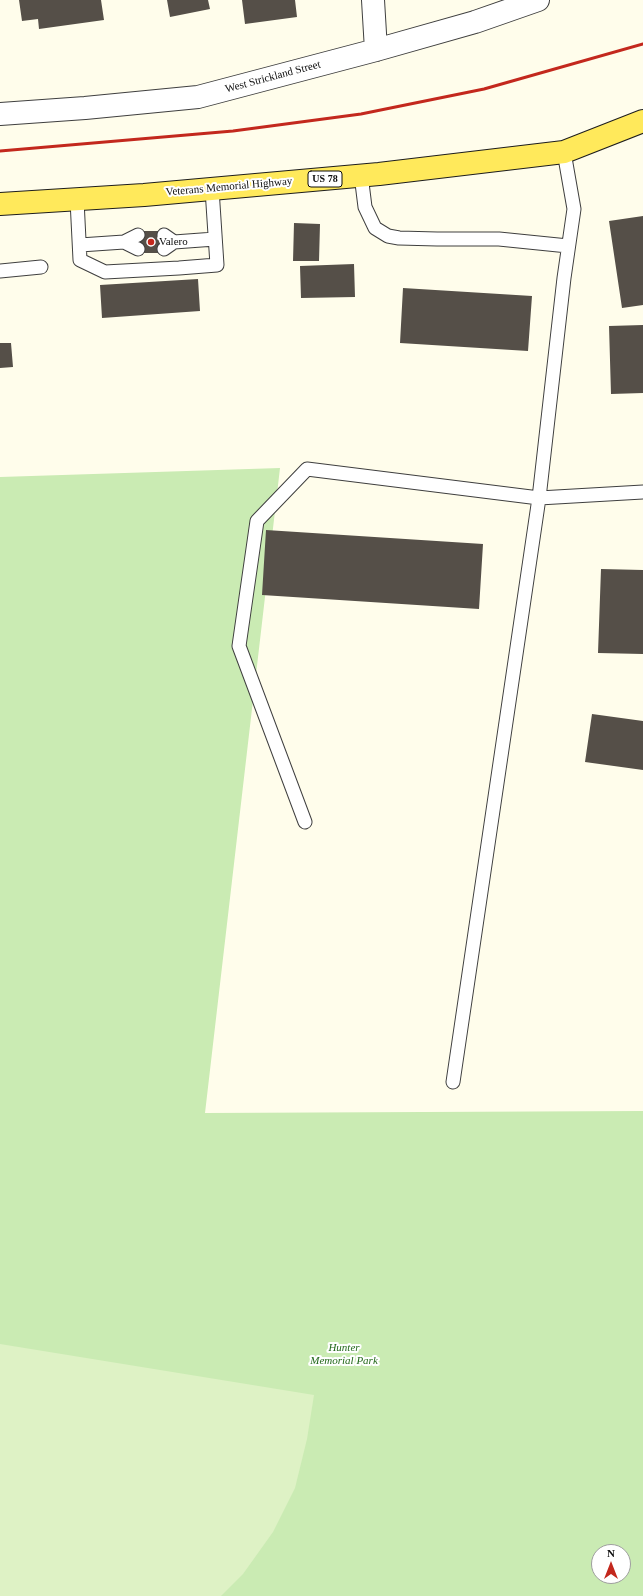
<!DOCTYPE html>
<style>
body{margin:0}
#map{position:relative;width:643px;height:1596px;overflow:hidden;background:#fffdeb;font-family:"Times New Roman",serif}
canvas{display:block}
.north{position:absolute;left:591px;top:1544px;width:40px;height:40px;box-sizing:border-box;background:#fff;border:1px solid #9e9e9e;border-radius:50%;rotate:0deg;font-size:11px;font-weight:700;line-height:16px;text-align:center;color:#0c0c0c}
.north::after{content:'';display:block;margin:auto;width:14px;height:18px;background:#c3281d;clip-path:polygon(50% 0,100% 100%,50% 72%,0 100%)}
</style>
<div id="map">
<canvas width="643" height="1596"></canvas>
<div class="north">N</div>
</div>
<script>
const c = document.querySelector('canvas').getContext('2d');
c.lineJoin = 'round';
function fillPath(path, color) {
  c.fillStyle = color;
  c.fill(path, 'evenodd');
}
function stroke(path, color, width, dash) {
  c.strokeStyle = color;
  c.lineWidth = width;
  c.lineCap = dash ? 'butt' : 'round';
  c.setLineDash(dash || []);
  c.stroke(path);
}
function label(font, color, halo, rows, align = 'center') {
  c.font = font + ' "Times New Roman",serif';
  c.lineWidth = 4;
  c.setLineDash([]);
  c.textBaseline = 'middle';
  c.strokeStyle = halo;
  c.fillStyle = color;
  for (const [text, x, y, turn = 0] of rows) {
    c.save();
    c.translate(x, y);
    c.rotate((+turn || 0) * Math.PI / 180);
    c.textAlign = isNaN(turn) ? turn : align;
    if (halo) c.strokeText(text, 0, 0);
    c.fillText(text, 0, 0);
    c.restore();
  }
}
fillPath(new Path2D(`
 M280 468 205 1113 643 1111V1596H0V477ZM599 1552H623V1576H599Z`), '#caebb3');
fillPath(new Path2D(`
 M0 1344 314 1395 307 1439 295 1488 273 1532 243 1574 221 1596H0Z`), '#def2c5');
fillPath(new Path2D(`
 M19 0H101L104 20 39 29 38 19 22 21Z
 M167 0H208L210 9 170 17Z
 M242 0H295L297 17 245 24Z
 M643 216V305L622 308 609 221Z
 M294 223 320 224 319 261H293Z
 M138 231H164V253H138Z
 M354 264 355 297 301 298 300 266Z
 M198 279 200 311 102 318 100 285Z
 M403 288 532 296 528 351 400 343Z
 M643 325V393L611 394 609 326Z
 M0 343H11L13 367 0 368Z
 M266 530 483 544 479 609 262 595Z
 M601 569 643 570V654L598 653Z
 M592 714 643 721V770L585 762Z`), '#554f48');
const service = new Path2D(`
 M361 175 365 207 375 228 388 236 399 238 437 239H499L568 246
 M77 200 80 260 105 272 179 268 217 265 212 189
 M164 235 174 242
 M124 242 138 235
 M80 245 124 242 138 249
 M164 249 174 242 215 239
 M0 271 41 267
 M305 822 239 646 257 521 307 469 539 498 643 492
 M453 1082 539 498 564 278 574 209 564 152`);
const minor = new Path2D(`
 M373 0 376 50
 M0 114 85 108 198 97 376 50 475 22 538 0`);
const primary = new Path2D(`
 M0 204 144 195 379 174 564 152 643 121`);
stroke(service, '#3f3f3f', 15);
stroke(minor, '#3f3f3f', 24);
stroke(primary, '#1d1d1d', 24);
stroke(service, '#fff', 13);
stroke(minor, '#fff', 22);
stroke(primary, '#ffe95b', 22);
stroke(new Path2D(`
 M0 151 233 131 361 114 484 89 643 44`), '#c3281d', 3);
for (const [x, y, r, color] of [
 [151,242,4,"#c3281d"]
]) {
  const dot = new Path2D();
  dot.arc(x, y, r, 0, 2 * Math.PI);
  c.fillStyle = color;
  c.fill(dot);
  stroke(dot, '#fff', 1.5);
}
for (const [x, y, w] of [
 [325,179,34]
]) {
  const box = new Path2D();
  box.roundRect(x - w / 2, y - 8, w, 16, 3);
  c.fillStyle = '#fff';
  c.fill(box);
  stroke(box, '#0c0c0c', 1);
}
label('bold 10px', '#0c0c0c', null, [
 ["US 78",325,179]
]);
label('11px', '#0c0c0c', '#fff', [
 ["West Strickland Street",273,77,-15],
 ["Veterans Memorial Highway",229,187,-5]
]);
label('11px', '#0c0c0c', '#fff', [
 ["Valero",159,242]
], 'left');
label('italic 11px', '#216719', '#fff', [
 ["Hunter",344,1348],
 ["Memorial Park",344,1361]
]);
</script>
